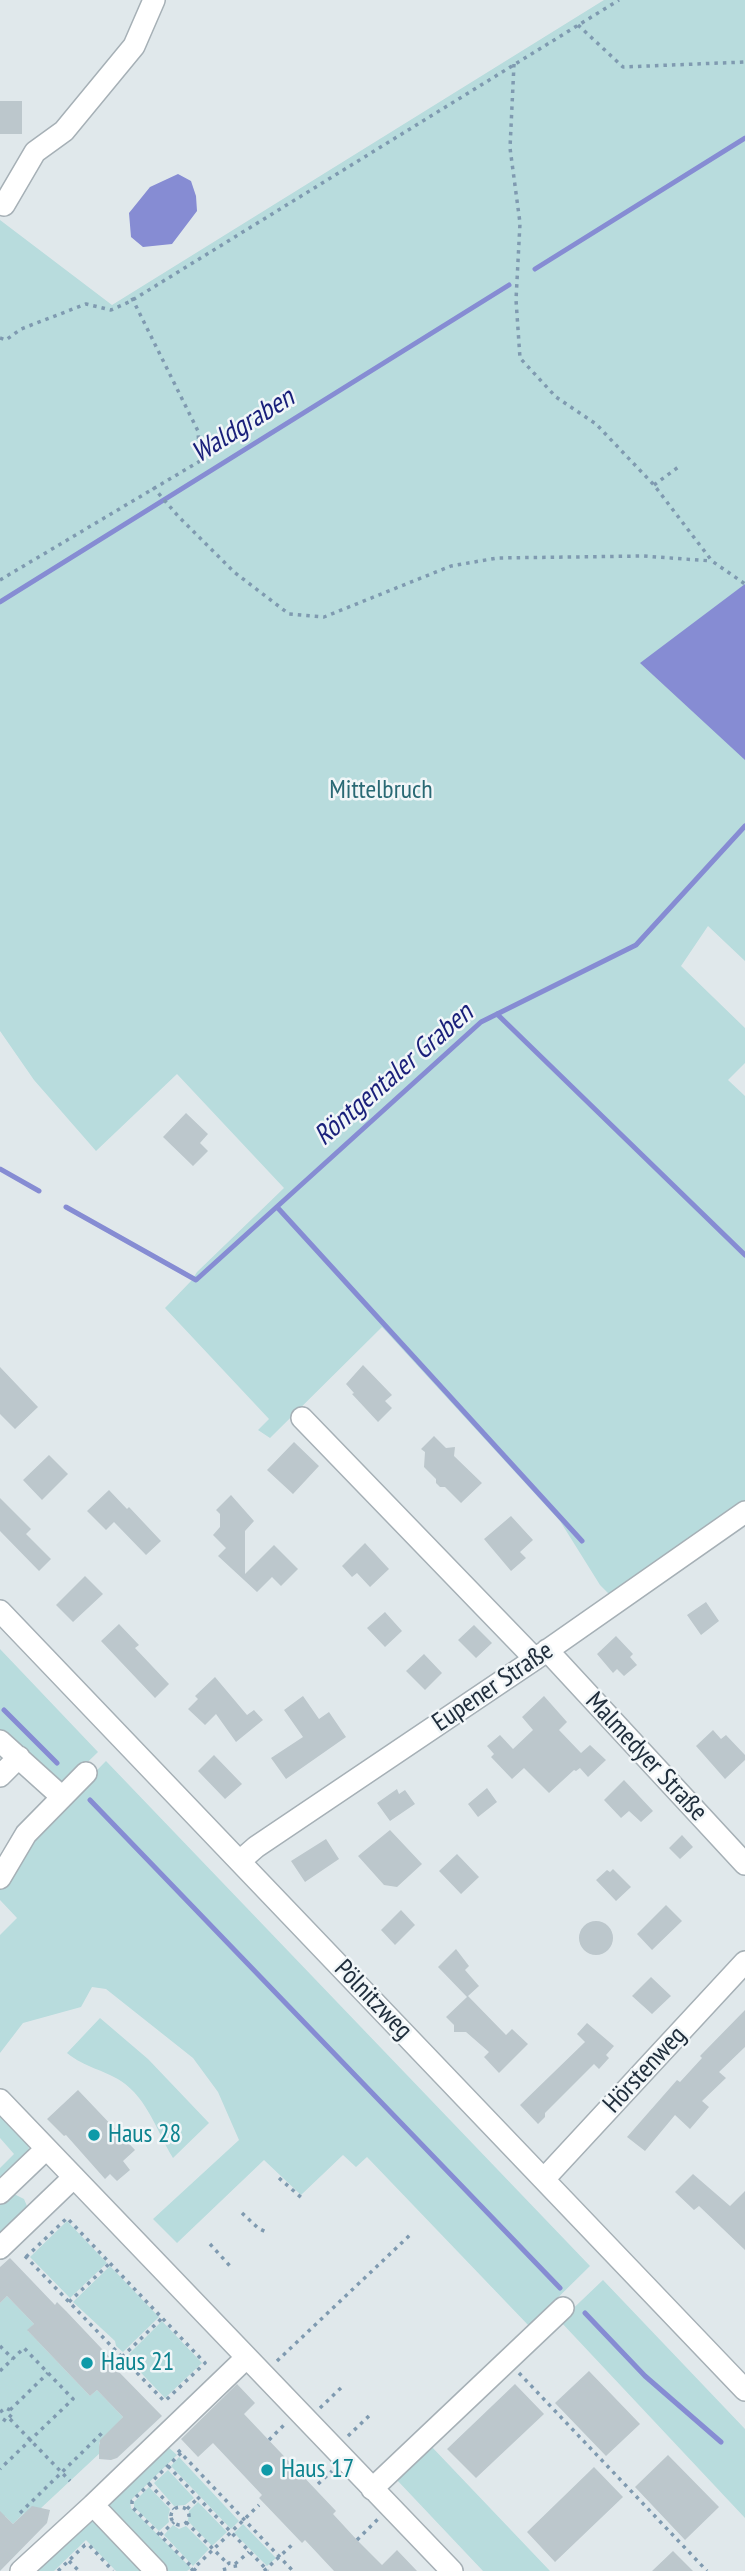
<!DOCTYPE html>
<meta charset="utf-8">
<style>
body{margin:0}
canvas{display:block;background:#e0e8eb}
</style>
<canvas width="745" height="2571"></canvas>
<script>
const c = document.querySelector('canvas').getContext('2d');
c.lineJoin = 'round';
function fillPath(path, color) {
  c.fillStyle = color;
  c.fill(path, 'evenodd');
}
function stroke(path, color, width, dash) {
  c.strokeStyle = color;
  c.lineWidth = width;
  c.lineCap = dash ? 'butt' : 'round';
  c.setLineDash(dash || []);
  c.stroke(path);
}
function label(font, color, halo, rows, align = 'center') {
  c.font = font + ' "PT Sans Narrow",sans-serif';
  c.lineWidth = 5;
  c.setLineDash([]);
  c.textBaseline = 'middle';
  c.strokeStyle = halo;
  c.fillStyle = color;
  for (const [text, x, y, turn = 0] of rows) {
    c.save();
    c.translate(x, y);
    c.rotate((+turn || 0) * Math.PI / 180);
    c.textAlign = isNaN(turn) ? turn : align;
    if (halo) c.strokeText(text, 0, 0);
    c.fillText(text, 0, 0);
    c.restore();
  }
}
fillPath(new Path2D(`
 M604 0H745V961L708 926 681 966 745 1028V1063L728 1080 745 1096V1507L614 1599 600 1585 560 1521 382 1327 270 1438 258 1430 269 1419 165 1308 192 1280 197 1272 284 1188 177 1074 96 1151 34 1080 0 1031V220L112 305Z
 M0 1649 98 1752 61 1788 0 1732Z
 M106 1761 590 2266 529 2326 367 2157 356 2167 343 2155 301 2195 264 2160 177 2243 153 2219 239 2140 218 2092 193 2058 106 1989 92 1987 81 2007 23 2023 0 2053V1935L17 1918 0 1900V1885L33 1835Z
 M100 2018 148 2059 209 2123 173 2158C157 2132 148 2099 121 2081 102 2069 86 2068 67 2053Z
 M0 2112 28 2141 29 2150 0 2182V2168L14 2154 0 2138Z
 M14 2194 24 2199 29 2211 0 2243V2200Z
 M67 2221 107 2263 70 2298 30 2257Z
 M110 2266 159 2317 123 2352 116 2346 115 2341 73 2302Z
 M603 2280 745 2429V2518L560 2321Z
 M7 2296 34 2324 28 2331 90 2396 97 2390 123 2417 99 2443 101 2452 40 2509 31 2507 27 2514 24 2513 13 2524 5 2516 0 2521V2303Z
 M162 2321 202 2363 165 2398 126 2357Z
 M166 2445 177 2455 130 2501 131 2508 191 2568 187 2571H165L101 2505Z
 M431 2446 550 2571H483L396 2479Z
 M179 2457 239 2521 231 2529 171 2466Z
 M168 2470 194 2498 185 2505 174 2506 154 2483Z
 M149 2487 170 2509 168 2517 169 2522 159 2531 134 2507V2502Z
 M198 2502 227 2532 212 2546 188 2521 189 2511Z
 M92 2514 146 2571H116L86 2540 54 2571H32Z
 M243 2524 276 2558 267 2566 234 2533Z
 M173 2525 179 2529 186 2526 209 2549 193 2566 164 2535Z`), '#b8dcdd');
fillPath(new Path2D(`
 M178 174 191 181 196 196 197 211 172 244 143 247 131 237 129 213 150 187Z
 M745 584V760L640 663Z`), '#868cd3');
stroke(new Path2D(`
 M535 269 745 138
 M0 602 509 285
 M497 1014 745 1255
 M0 1169 39 1191
 M66 1207 196 1280 481 1022 636 945 745 826
 M277 1207 582 1541
 M4 1710 57 1763
 M90 1800 560 2288
 M585 2313 645 2376 721 2442`), '#868cd3', 5);
fillPath(new Path2D(`
 M0 101H22V134H0Z
 M186 1113 208 1134 200 1143 208 1151 193 1166 163 1137Z
 M363 1365 392 1395 385 1401 392 1408 378 1422 352 1394 354 1393 346 1384Z
 M0 1367 38 1407 15 1429 0 1414Z
 M434 1436 446 1448 455 1447 454 1456 482 1483 461 1503 445 1487H440L436 1483V1479L424 1467 425 1452 421 1449Z
 M294 1442 319 1466 293 1494 267 1470Z
 M49 1455 68 1474 42 1500 23 1480Z
 M109 1490 127 1509 129 1507 161 1541 146 1555 114 1522 106 1530 87 1511Z
 M231 1495 254 1521 245 1531V1574L274 1545 298 1569 281 1586 272 1577 257 1592 218 1556 226 1548 213 1535 220 1527V1514L216 1510Z
 M0 1498 31 1529 26 1534 51 1559 39 1571 0 1531Z
 M511 1516 533 1540 520 1552 526 1558 511 1571 484 1539Z
 M365 1543 389 1569 370 1587 357 1573 352 1577 342 1566Z
 M85 1576 103 1594 73 1622 56 1605Z
 M706 1602 719 1621 701 1635 687 1615Z
 M385 1612 402 1631 385 1647 367 1628Z
 M119 1624 139 1645 135 1648 169 1684 155 1698 101 1641Z
 M474 1625 492 1643 476 1658 458 1640Z
 M616 1636 633 1654 630 1657 637 1665 624 1676 617 1669 613 1673 597 1654Z
 M424 1654 442 1673 425 1690 406 1671Z
 M215 1677 247 1715 254 1710 263 1720 236 1742 216 1714 205 1725 188 1709 198 1699 195 1696Z
 M303 1696 319 1719 329 1712 346 1737 286 1779 271 1758 303 1737 284 1710Z
 M544 1696 567 1722 559 1730 581 1753 590 1745 606 1760 588 1777 580 1768 576 1771 574 1770 549 1793 524 1768 512 1779 491 1757 494 1754 487 1746 500 1735 513 1749 533 1730 522 1717Z
 M713 1730 721 1739 726 1735 745 1755V1760L725 1779 696 1746Z
 M214 1755 242 1784 225 1799 198 1771Z
 M624 1780 653 1811 641 1822 629 1811 621 1818 604 1800Z
 M487 1788 497 1802 478 1817 468 1804Z
 M397 1789 399 1794 405 1790 415 1804 390 1821 377 1803Z
 M390 1830 422 1864 397 1887 384 1885 358 1856Z
 M682 1835 693 1847 680 1859 669 1848Z
 M326 1839 339 1859 305 1882 291 1861Z
 M457 1854 479 1877 461 1894 439 1871Z
 M613 1869 631 1887 616 1901 596 1880 607 1870 610 1872Z
 M666 1905 682 1921 652 1950 637 1934Z
 M401 1910 415 1925 395 1945 381 1930Z
 M579 1938a17 17 0 1 1 34 0a17 17 0 1 1-34 0Z
 M456 1949 469 1966 465 1970 479 1986 468 1996 506 2035 512 2029 528 2044 499 2073 484 2057 489 2052 466 2032H454V2025L446 2017 467 1997 438 1967Z
 M651 1977 671 1996 652 2014 632 1996Z
 M745 2010V2047L719 2072 726 2078 702 2101 709 2107 690 2129 675 2115 645 2151 627 2137 677 2080 680 2082 702 2058 700 2056Z
 M587 2023 614 2046 606 2055 609 2058 599 2069 594 2064 545 2113V2117L538 2124 520 2105 585 2042 577 2034Z
 M78 2090 135 2150 123 2161 130 2170 117 2181 110 2174 105 2179 66 2135 64 2136 47 2119Z
 M693 2174 730 2206 745 2191V2250L699 2206 694 2210 675 2192Z
 M10 2258 55 2305 57 2302 66 2311 120 2368 117 2370 162 2416 117 2458 111 2460 99 2459V2447L100 2440 123 2417 97 2390 90 2396 27 2330 34 2324 7 2296 0 2303V2267Z
 M589 2371 640 2424 606 2456 555 2403Z
 M237 2384 255 2403 244 2414 336 2511 333 2514 357 2540 382 2565 397 2550 417 2571H334L305 2540 302 2543 259 2498 262 2495 213 2443 198 2457 181 2439Z
 M515 2384 544 2414 476 2478 447 2449Z
 M668 2455 719 2507 685 2540 635 2487Z
 M594 2467 623 2497 555 2562 527 2532Z
 M32 2506 50 2510 47 2523 0 2571V2511L13 2524Z
 M673 2551 693 2571H652Z`), '#bcc7cc');
const minor = new Path2D(`
 M4 205 35 152 64 131 134 46 154 0
 M302 1418 535 1659
 M0 1611 745 2390
 M547 1650 745 1864
 M0 1741 62 1797
 M0 1776 19 1757
 M240 1861 256 1847 535 1659 745 1512
 M0 1878 26 1834 86 1773
 M0 2100 452 2571
 M544 2179 745 1962
 M0 2193 46 2149
 M0 2248 74 2177
 M372 2489 563 2308
 M93 2505 156 2571
 M21 2571 93 2505 246 2358`);
stroke(minor, '#a6b0b6', 24);
stroke(new Path2D(`
 M578 25 623 67 745 62
 M514 64 510 148 520 223 516 300 520 358 556 397 596 424 654 485 712 561 745 584
 M0 338 6 340 21 329 86 304 111 310 131 301 619 0
 M654 485 681 465
 M153 487 178 516 234 572 289 614 324 617 451 566 497 558 644 556 712 561
 M0 580 200 461 198 431 130 294
 M279 2178 304 2200
 M242 2213 258 2228 268 2233
 M210 2244 230 2266
 M25 2256 165 2402
 M26 2257 67 2218 205 2363 164 2402
 M69 2302 110 2263
 M0 2346 13 2359
 M122 2357 162 2318
 M277 2361 410 2235
 M0 2371 24 2348 73 2399 0 2469
 M519 2373 707 2571
 M320 2408 344 2385
 M10 2410 48 2373
 M0 2412 6 2408 10 2410 12 2414 6 2421 0 2417
 M10 2419 70 2481
 M348 2436 371 2414
 M269 2440 285 2424
 M178 2450 293 2571
 M181 2453 132 2501V2507L196 2571
 M168 2466 268 2571
 M149 2484 174 2509
 M318 2484 332 2471
 M171 2516a9 9 0 1 1 18 0a9 9 0 1 1-18 0Z
 M187 2509 198 2498
 M20 2513 102 2433
 M186 2522 227 2563
 M160 2535 174 2522
 M357 2540 378 2519
 M69 2561 79 2571
 M235 2564 249 2552
 M58 2571 85 2545H89L113 2571
 M191 2571 259 2505
 M225 2571 224 2567 229 2563 235 2564 236 2571
 M264 2571 294 2543`), '#7f9ab0', 3.5, [3.5, 5]);
stroke(minor, '#fff', 21);
for (const [x, y, r, color] of [
 [94,2135,7,"#0f9aa8"],
 [87,2363,7,"#0f9aa8"],
 [267,2470,7,"#0f9aa8"]
]) {
  const dot = new Path2D();
  dot.arc(x, y, r, 0, 2 * Math.PI);
  c.fillStyle = color;
  c.fill(dot);
  stroke(dot, '#f1f6f8', 2.5);
}
label('26px', '#296974', '#f1f6f8', [
 ["Mittelbruch",381,791]
]);
label('26px', '#202e3c', '#f1f6f8', [
 ["Eupener Straße",493,1687,-34],
 ["Malmedyer Straße",646,1757,47],
 ["Pölnitzweg",373,2000,46],
 ["Hörstenweg",645,2070,-47]
]);
label('26px', '#0d838f', '#f1f6f8', [
 ["Haus 28",108,2135],
 ["Haus 21",101,2363],
 ["Haus 17",281,2470]
], 'left');
label('italic 28px', '#191f7a', '#f1f6f8', [
 ["Waldgraben",243,426,-32],
 ["Röntgentaler Graben",394,1075,-41]
]);
</script>
